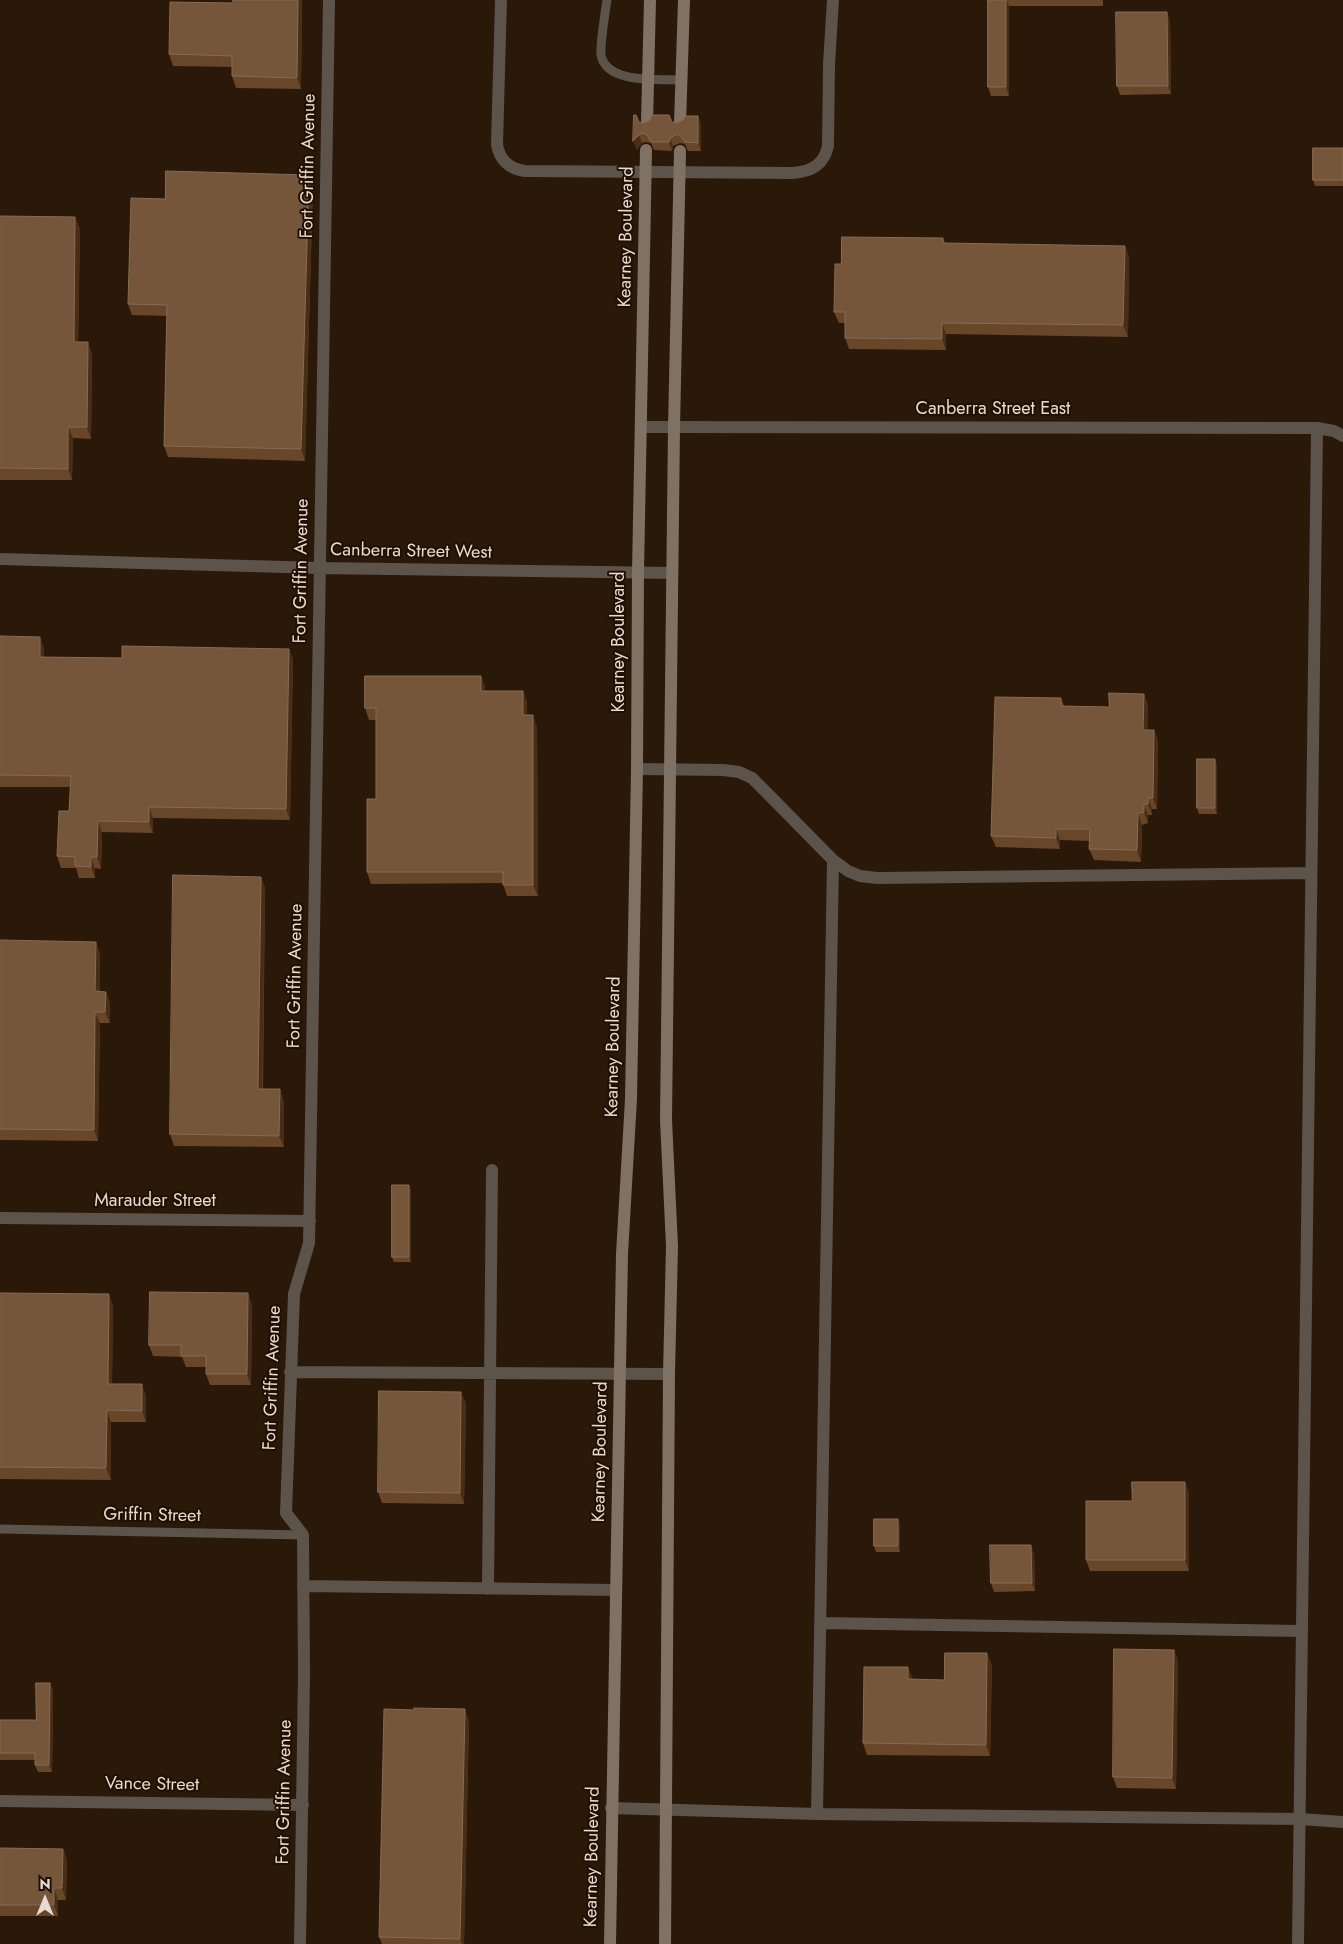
<!DOCTYPE html>
<style>
body{margin:0}
#map{position:relative;width:1343px;height:1944px;overflow:hidden;background:#2a1809;font-family:Jost,sans-serif}
canvas{display:block}
.north{position:absolute;left:20px;top:1874px;width:50px;height:50px;-webkit-text-stroke:4px #200f02;paint-order:stroke;rotate:0deg;font-size:14px;font-weight:700;line-height:20px;text-align:center;color:#e7dbd1}
.north::after{content:'';display:block;margin:auto;width:18px;height:22px;background:#e7dbd1;clip-path:polygon(50% 0,100% 100%,50% 72%,0 100%)}
</style>
<div id="map">
<canvas width="1343" height="1944"></canvas>
<div class="north">N</div>
</div>
<script>
const c = document.querySelector('canvas').getContext('2d');
c.lineJoin = 'round';
function stroke(path, color, width, dash) {
  c.strokeStyle = color;
  c.lineWidth = width;
  c.lineCap = dash ? 'butt' : 'round';
  c.setLineDash(dash || []);
  c.stroke(path);
}
function fillPath(path, color) {
  c.fillStyle = color;
  c.fill(path, 'evenodd');
}
function label(font, color, halo, rows, align = 'center') {
  c.font = font + ' Jost,sans-serif';
  c.lineWidth = 4;
  c.setLineDash([]);
  c.textBaseline = 'middle';
  c.strokeStyle = halo;
  c.fillStyle = color;
  for (const [text, x, y, turn = 0] of rows) {
    c.save();
    c.translate(x, y);
    c.rotate((+turn || 0) * Math.PI / 180);
    c.textAlign = isNaN(turn) ? turn : align;
    if (halo) c.strokeText(text, 0, 0);
    c.fillText(text, 0, 0);
    c.restore();
  }
}
stroke(new Path2D(`
 M607 0C605 13 600 44 601 55 606 84 659 79 681 80
 M0 1529 303 1535`), '#5c534b', 9);
stroke(new Path2D(`
 M501 0 497 144C499 160 510 169 525 171L792 173C811 172 824 165 828 146L829 64 833 0
 M641 427 1317 428 1334 431 1343 436
 M0 559 320 568 672 573
 M637 769 723 770 739 772 752 778 766 792 833 860 848 871 860 876 877 878 1311 873
 M0 1218 310 1221
 M290 1372 669 1374
 M303 1586 616 1590
 M488 1589 492 1170
 M821 1623 1300 1631
 M0 1801 303 1805
 M611 1808 817 1814 1300 1819 1343 1822
 M817 1814 833 860
 M300 1944 304 1673 303 1535 286 1513 294 1294 309 1243 329 0
 M1298 1944 1317 428`), '#5c534b', 12);
stroke(new Path2D(`
 M647 124 650 0
 M680 124 684 0
 M610 1944 622 1254 631 1099 637 769 638 572 646 150
 M665 1944 669 1374 672 1246 666 1120 674 427 680 151`), '#807165', 12);
fillPath(new Path2D(`
 M302 0 301 89 236 88 232 76V67L173 66 169 54 233 3Z
 M988 0H1103V6H1009V96H991L988 87Z
 M1170 20 1171 94 1120 95 1117 86Z
 M698 116 701 125V151H688L685 144 680 143 673 146 672 151 654 150 651 143 646 142 642 143 637 150 633 141 639 122 644 123H677Z
 M1343 148V186H1315L1313 180Z
 M309 175 313 186 305 461 168 457 164 446 167 316 132 315 128 304 165 199Z
 M0 216 75 217 80 229 78 342 92 353 91 439 73 438 72 480H0Z
 M943 238 945 243 1125 246 1129 257 1128 337 946 334V350L849 349 845 338V323H839L834 312 841 264Z
 M0 636 44 648V657L122 658 289 649 293 660 290 820 153 818V833L102 832 101 869 95 868V878H79L76 868H61L57 856 69 811 70 787H0Z
 M481 676 485 687V691H523L527 702V715L537 727 538 896H507L503 883 371 884 367 872 376 799V720H369L365 708Z
 M1144 694 1148 705 1147 730H1154L1158 741 1157 809H1152V815H1148V823L1142 825 1141 862 1094 860 1089 849 1090 841 1060 840V849L996 847 991 836 1061 698 1064 706 1109 707Z
 M1217 765V814H1199L1197 808Z
 M261 877 265 888 263 1089 284 1101V1147L174 1146 170 1134Z
 M0 940 100 953V992H106L110 1003V1023H100L98 1141 0 1140Z
 M409 1185 411 1191V1262H394L392 1257Z
 M0 1293 113 1305 112 1384 146 1395V1422H111V1480L0 1479Z
 M252 1304 251 1385H210L206 1374V1367H186L182 1357 153 1356 149 1345Z
 M466 1403 464 1504 382 1503 378 1492Z
 M1185 1482 1189 1494V1571H1090L1086 1560 1132 1501Z
 M900 1524V1552H876L874 1546Z
 M1034 1554 1035 1591 994 1592 991 1583Z
 M1174 1650 1178 1661 1176 1789 1117 1788 1113 1777Z
 M992 1665 990 1756 867 1755 863 1743 913 1679 944 1680Z
 M50 1683 53 1691 52 1772H38L35 1765V1760H0V1720H36Z
 M469 1721 464 1944H382L379 1937Z
 M0 1848 63 1849 67 1860 66 1900H58V1916H0Z`), '#684629');
fillPath(new Path2D(`
 M298 0H302L301 89 297 78Z
 M1006 0 1009 6V96L1006 87Z
 M1167 12 1170 20 1171 94 1168 86Z
 M698 116 701 125V151L698 143Z
 M639 135 642 143 637 150 633 141Z
 M670 138 673 146 672 151 669 142Z
 M309 175 313 186 305 461 301 449Z
 M75 217 80 229 78 353 74 342Z
 M1125 246 1129 257 1128 337 1123 325Z
 M942 323 946 334V350L942 339Z
 M88 342 92 353 91 439 87 427Z
 M68 427 73 438 72 480 68 469Z
 M40 637 44 648V669L40 657Z
 M289 649 293 660 290 820 286 809Z
 M481 676 485 687V702L481 691Z
 M523 691 527 702V727L523 715Z
 M1144 694 1148 705 1147 741 1143 730Z
 M533 715 537 727 538 896 533 885Z
 M1154 730 1158 741 1157 809 1153 798Z
 M1215 759 1217 765V814L1215 808Z
 M1148 798 1152 809V815L1148 804Z
 M1144 804 1148 815V823L1144 812Z
 M149 807 153 818V833L149 822Z
 M1138 813 1142 825 1141 862 1137 850Z
 M98 821 102 832 101 869 97 857Z
 M1056 829 1060 840V849L1056 838Z
 M91 857 95 868V878L91 867Z
 M261 877 265 888 262 1100 258 1089Z
 M96 942 100 953V1003L95 991Z
 M106 992 110 1003V1023L105 1012Z
 M95 1012 100 1023 98 1141 94 1130Z
 M280 1089 284 1101V1147L279 1136Z
 M409 1185 411 1191V1262L409 1257Z
 M248 1293 252 1304 251 1385 247 1374Z
 M109 1294 113 1305 112 1395 108 1384Z
 M142 1384 146 1395V1422L142 1411Z
 M461 1392 466 1403 464 1504 460 1493Z
 M107 1410 111 1422V1480L106 1468Z
 M1185 1482 1189 1494V1571L1185 1560Z
 M898 1519 900 1524V1552L898 1546Z
 M1031 1545 1034 1554 1035 1591 1032 1583Z
 M1174 1650 1178 1661 1176 1789 1172 1778Z
 M987 1653 992 1665 990 1756 986 1745Z
 M908 1667 913 1679 912 1690 908 1679Z
 M50 1683 53 1691 52 1772 49 1765Z
 M465 1709 469 1721 464 1944H462L460 1939Z
 M63 1849 67 1860 66 1900 62 1888Z
 M54 1888 58 1900V1916L54 1905Z`), '#492d14');
const building = new Path2D(`
 M233 0H298L297 78 232 76V56L169 54 170 2 233 3Z
 M988 0H1006V87H988Z
 M1116 12H1167L1168 86H1117Z
 M634 115H636L639 122 644 123 650 120 652 115H669L672 122 677 123 683 120 685 116H698V143L685 142 681 136 677 134 670 138 669 142H651L647 135 643 133 639 135 633 141Z
 M1313 148H1343V180H1313Z
 M166 171 309 175 301 449 164 446 167 305 128 304 131 198 165 199Z
 M0 216 75 217 74 342H88L87 427H68V469L0 468Z
 M842 237 943 238V243L1125 246 1123 325 942 323V339L845 338V312H834L835 264H841Z
 M0 636 40 637V657L122 658V646L289 649 286 809 149 807V822L98 821 97 857H91V867L75 866V857L57 856 59 811H69L71 776 0 775Z
 M365 676H481V691H523V715H533V885H503V872H367V799H376V708H365Z
 M1109 693 1144 694 1143 730H1154L1153 798H1148V804H1144V812L1138 813 1137 850 1089 849 1090 829H1056V838L991 836 995 697 1061 698V706L1109 707Z
 M1197 759H1215V808H1197Z
 M173 875 261 877 258 1089H280L279 1136 170 1134Z
 M0 940 96 942 95 991 106 992 105 1012H95L94 1130 0 1129Z
 M392 1185H409V1257H392Z
 M150 1292 248 1293 247 1374H206V1356H181V1345H149Z
 M0 1293 109 1294 108 1384H142V1411L107 1410 106 1468 0 1467Z
 M379 1391 461 1392 460 1493 378 1492Z
 M1132 1482H1185V1560H1086V1501H1132Z
 M874 1519H898V1546H874Z
 M990 1545H1031L1032 1583H991Z
 M1114 1649 1174 1650 1172 1778 1113 1777Z
 M945 1653H987L986 1745 863 1743 864 1667H908V1679L944 1680Z
 M36 1683H50L49 1765H35V1753H0V1720H36Z
 M414 1708 465 1709 460 1939 379 1937 384 1709 414 1710Z
 M0 1848 63 1849 62 1888H54V1905H0Z`);
fillPath(building, '#75563b');
stroke(building, '#876b52', 1);
label('18px', '#e7dbd1', '#200f02', [
 ["Fort Griffin Avenue",309,166,-89],
 ["Kearney Boulevard",627,237,-89],
 ["Canberra Street East",993,410],
 ["Canberra Street West",411,552,1],
 ["Fort Griffin Avenue",302,571,-89],
 ["Kearney Boulevard",620,642,-90],
 ["Fort Griffin Avenue",296,976,-89],
 ["Kearney Boulevard",614,1047,-89],
 ["Marauder Street",155,1202],
 ["Fort Griffin Avenue",273,1378,-88],
 ["Kearney Boulevard",601,1452,-89],
 ["Griffin Street",152,1516,1],
 ["Vance Street",152,1785,1],
 ["Fort Griffin Avenue",285,1792,-89],
 ["Kearney Boulevard",593,1857,-89]
]);
</script>
